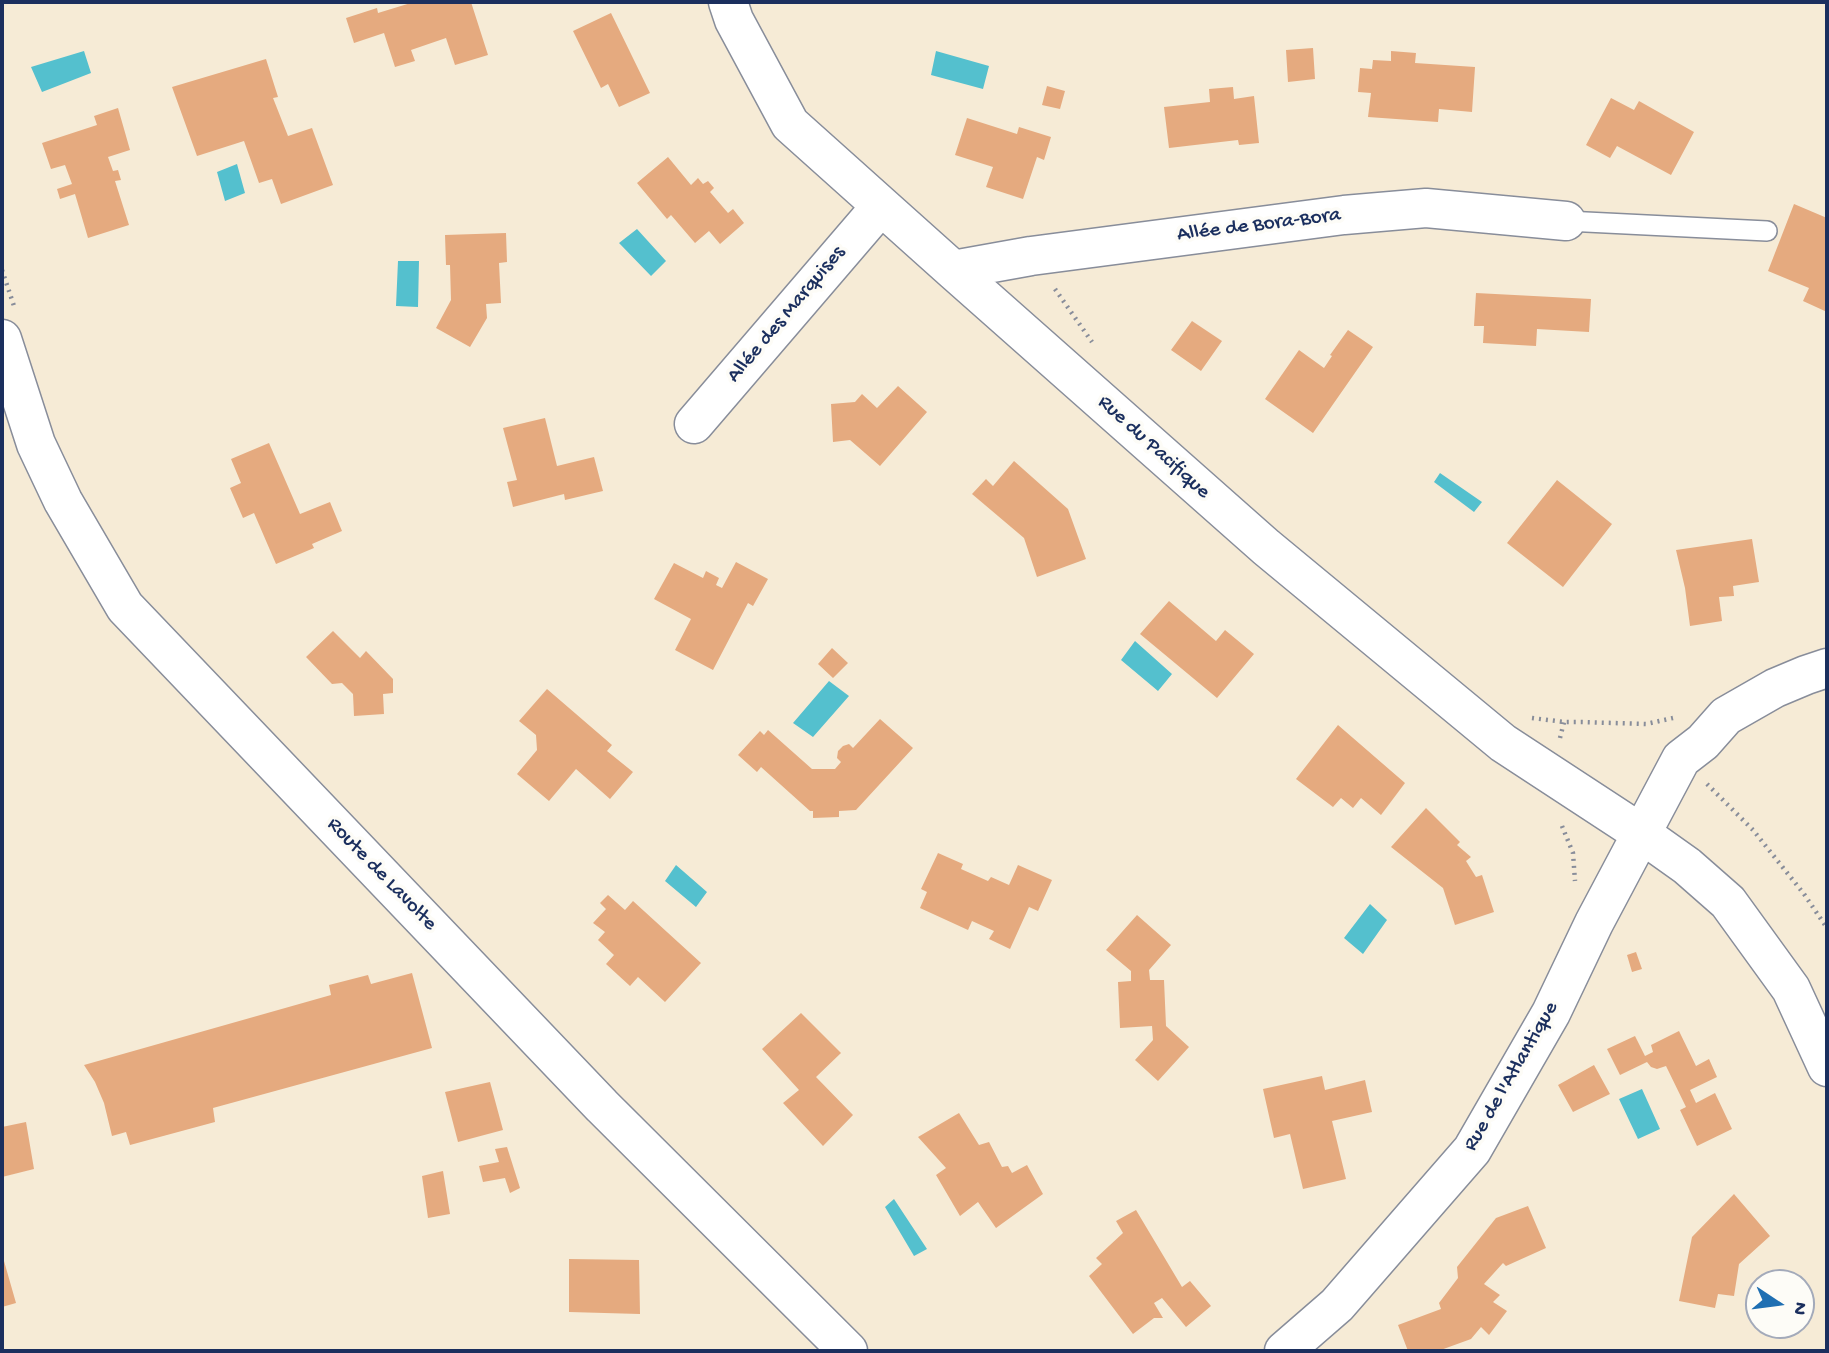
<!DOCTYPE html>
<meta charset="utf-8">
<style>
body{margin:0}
#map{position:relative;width:1829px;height:1353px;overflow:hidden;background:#f6ebd6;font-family:"Gochi Hand",sans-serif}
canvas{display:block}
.frame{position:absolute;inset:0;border:4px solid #1b2f5e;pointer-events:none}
.north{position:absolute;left:1745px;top:1269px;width:70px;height:70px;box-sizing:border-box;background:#fdfcf7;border:2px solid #a3aaba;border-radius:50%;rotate:103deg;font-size:19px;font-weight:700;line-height:28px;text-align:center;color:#1b2f5e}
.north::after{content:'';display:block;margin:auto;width:24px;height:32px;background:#1f6fb2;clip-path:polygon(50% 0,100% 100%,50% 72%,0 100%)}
</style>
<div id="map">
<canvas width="1829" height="1353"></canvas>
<div class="frame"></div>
<div class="north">N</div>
</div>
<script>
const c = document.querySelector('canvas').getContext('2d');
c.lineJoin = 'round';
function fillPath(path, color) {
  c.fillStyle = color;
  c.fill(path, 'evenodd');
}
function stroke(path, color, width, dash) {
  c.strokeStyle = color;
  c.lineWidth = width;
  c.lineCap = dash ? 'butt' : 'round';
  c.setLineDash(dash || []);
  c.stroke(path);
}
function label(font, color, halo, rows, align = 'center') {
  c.font = font + ' "Gochi Hand",sans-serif';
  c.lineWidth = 7;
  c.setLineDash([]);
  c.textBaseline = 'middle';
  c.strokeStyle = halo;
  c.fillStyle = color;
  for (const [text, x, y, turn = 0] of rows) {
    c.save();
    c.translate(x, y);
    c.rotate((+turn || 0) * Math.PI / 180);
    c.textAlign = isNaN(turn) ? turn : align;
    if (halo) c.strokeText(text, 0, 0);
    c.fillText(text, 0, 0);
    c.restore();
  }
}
fillPath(new Path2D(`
 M84 51 91 73 42 92 31 67Z
 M936 51 989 66 983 89 931 75Z
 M237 164 245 193 225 201 217 172Z
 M637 229 666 261 651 276 619 243Z
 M398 261H419L418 307 396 306Z
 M1440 473 1482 502 1474 512 1434 482Z
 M1135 641 1172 674 1158 691 1121 660Z
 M829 681 849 696 813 737 793 723Z
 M676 865 707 892 696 907 665 881Z
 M1370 904 1387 920 1363 954 1344 938Z
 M1642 1089 1660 1129 1638 1139 1619 1099Z
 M894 1199 927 1249 914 1256 885 1207Z`), '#54c0ce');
fillPath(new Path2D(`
 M414 2H471L488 55 455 65 446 38 411 50 415 61 395 67 384 33 354 43 346 18 377 8 378 13Z
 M611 13 650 93 619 107 608 84 601 88 573 31Z
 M1313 48 1315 79 1288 82 1286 50Z
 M1391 51 1416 53 1415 63 1475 67 1472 112 1439 109 1438 122 1368 117 1371 93 1358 92 1360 68 1372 69 1373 60 1391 61Z
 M266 59 278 97 273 98 288 136 312 128 333 185 281 204 272 179 259 183 244 141 197 156 172 87Z
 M1047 86 1065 91 1060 109 1042 105Z
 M1233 87 1234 99 1254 96 1259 143 1239 145 1238 140 1169 148 1164 107 1210 102 1209 89Z
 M1611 98 1634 110 1639 101 1694 132 1671 175 1617 146 1610 158 1586 145Z
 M118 108 130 150 108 157 113 171 118 170 121 180 115 181 129 225 88 238 75 194 60 199 57 189 72 184 65 165 51 169 42 143 97 125 94 116Z
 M967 118 1017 134 1019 127 1051 137 1044 160 1037 157 1023 199 986 187 993 167 955 155Z
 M668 157 691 185 698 178 703 184 708 181 714 188 710 192 728 213 733 209 744 223 720 244 709 231 695 243 671 215 667 219 637 183Z
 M1794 204 1827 218V312L1803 301 1809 288 1768 271Z
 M506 233 507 262 499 263 501 303 486 304 487 318 470 347 436 328 451 300 450 265H446L445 235Z
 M1476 293 1591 299 1589 332 1537 329 1536 346 1483 343 1484 326H1474Z
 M1192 321 1222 341 1201 371 1171 350Z
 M1348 330 1373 347 1313 433 1265 399 1299 350 1324 368 1332 356 1330 355Z
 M898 386 927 412 880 466 850 440 833 442 831 404 855 402 862 394 877 408Z
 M545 418 557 466 594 457 603 491 565 500 564 494 513 507 507 482 517 480 503 428Z
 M269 443 300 514 330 502 342 531 312 544 314 548 276 564 254 513 243 518 230 488 241 483 231 459Z
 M1014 461 1068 509 1086 559 1037 577 1024 538 972 494 986 479 993 486Z
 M1557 480 1612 524 1563 587 1507 543Z
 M1752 539 1759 582 1733 586 1734 596 1719 597 1722 621 1690 626 1685 588 1676 550Z
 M736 562 768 579 753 606 748 603 713 670 675 650 691 619 654 599 674 563 703 578 706 571 719 578 716 585 722 588Z
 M1169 601 1216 641 1225 630 1254 654 1217 698 1140 634Z
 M333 631 360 658 366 651 393 679V693L383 694 384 714 354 716 353 694 342 683 332 684 306 657Z
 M832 648 848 663 833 678 818 664Z
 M547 689 612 745 607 751 633 772 610 799 576 769 549 801 517 774 537 750 536 735 519 721Z
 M880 719 913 748 856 810 839 811V817L813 818V811H810L761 767 757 772 738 755 760 731 764 735 768 730 812 769H835L841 762 837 758 838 751 843 746 849 744 853 748Z
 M1338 725 1405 783 1381 815 1361 798 1353 808 1341 798 1333 807 1296 779Z
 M1426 808 1460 842 1457 845 1471 857 1466 861 1476 877 1482 875 1494 912 1455 925 1443 888 1391 847Z
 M938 853 963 864 961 869 988 881 991 877 1009 885 1018 865 1052 880 1038 911 1029 907 1010 949 989 939 994 931 972 921 968 930 920 908 927 892 921 889Z
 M608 895 625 910 633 901 701 963 665 1002 638 977 630 986 606 964 614 955 598 940 605 932 593 923 606 909 600 903Z
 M1137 915 1171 945 1149 970 1150 980H1164L1166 1026 1189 1047 1158 1081 1135 1060 1153 1040 1152 1026 1120 1028 1118 982 1131 981V971L1106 950Z
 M1636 952 1642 969 1632 972 1627 955Z
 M412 973 432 1048 213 1108 215 1122 130 1145 126 1132 112 1136 104 1103 95 1082 84 1065 331 995 329 985 368 975 371 984Z
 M801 1013 841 1053 816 1077 853 1115 823 1146 783 1103 799 1090 762 1049Z
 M1679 1031 1696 1066 1709 1059 1717 1077 1690 1090 1696 1103 1715 1093 1732 1129 1697 1146 1680 1110 1686 1107 1666 1066 1657 1069 1651 1067 1647 1062 1620 1075 1607 1049 1635 1036 1645 1056 1653 1052 1651 1045Z
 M1594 1065 1610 1094 1573 1112 1558 1085Z
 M1322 1076 1325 1090 1365 1080 1372 1112 1332 1121 1346 1179 1303 1189 1290 1134 1274 1138 1263 1089Z
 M490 1082 503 1130 458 1142 445 1092Z
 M959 1113 979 1145 989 1142 1002 1167 1008 1166 1012 1173 1027 1165 1043 1194 996 1228 978 1202 960 1216 936 1175 946 1168 918 1137Z
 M26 1122 34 1169 2 1177V1127Z
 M507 1147 520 1188 510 1193 505 1178 483 1182 479 1166 499 1162 495 1149Z
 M443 1171 450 1214 428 1218 422 1176Z
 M1734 1194 1770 1236 1739 1264 1734 1296 1718 1294 1715 1308 1679 1301 1692 1237Z
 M1528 1206 1546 1248 1506 1266 1503 1263 1484 1284 1500 1295 1493 1302 1507 1311 1489 1335 1481 1327 1471 1339 1438 1351H1408L1398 1325 1441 1309 1439 1303 1458 1278 1457 1267 1496 1218Z
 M1136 1210 1182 1287 1190 1281 1211 1306 1186 1327 1162 1298 1154 1303 1163 1318H1154L1133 1334 1089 1276 1102 1264 1096 1258 1123 1233 1116 1221Z
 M2 1254 16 1303 2 1307Z
 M569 1259 639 1260 640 1314 569 1312Z`), '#e5aa7f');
const service = new Path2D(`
 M1566 221 1767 231`);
const minor = new Path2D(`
 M728 2 734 20 790 124 953 270 1266 547 1503 743 1642 834 1687 866 1728 902 1791 989 1827 1067
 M953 270 1031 256 1344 215 1426 208 1566 221
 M2 339 36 444 63 501 125 607 602 1106 848 1351
 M694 424 881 206
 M1284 1351 1337 1305 1472 1150 1551 1013 1594 923 1681 759 1703 742 1726 716 1775 688 1806 675 1827 668`);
stroke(service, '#888d9a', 22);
stroke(minor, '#888d9a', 41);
stroke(new Path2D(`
 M2 270 14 306
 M1055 289 1092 342
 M1532 718 1564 722H1581L1646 724 1673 718
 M1560 738 1564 722
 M1707 784 1753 830 1804 894 1827 928
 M1562 826 1573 853 1575 881`), '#888d9a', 4.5, [2, 5]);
stroke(service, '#fff', 19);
stroke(minor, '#fff', 38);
label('21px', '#1b2f5e', '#fdfcf7', [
 ["Allée de Bora-Bora",1259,226,-7],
 ["Allée des Marquises",787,315,-50],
 ["Rue du Pacifique",1153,448,42],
 ["Route de Lavolte",381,875,46],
 ["Rue de l'Atlantique",1512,1077,-60]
]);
</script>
